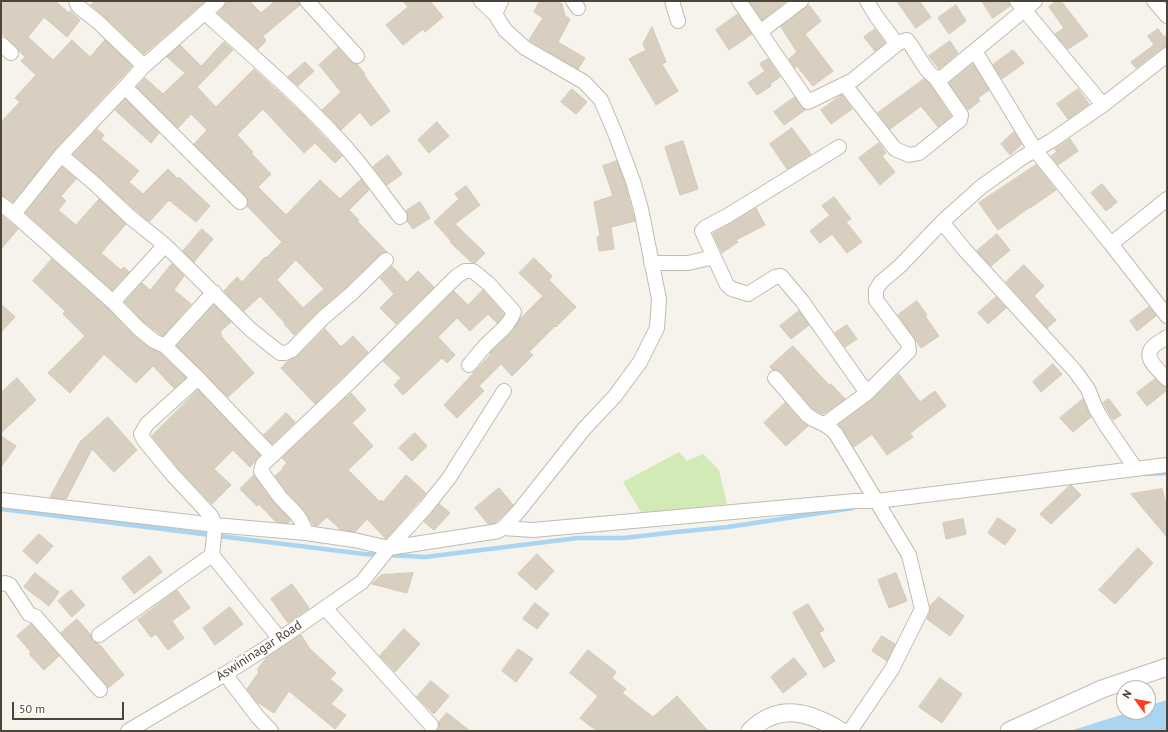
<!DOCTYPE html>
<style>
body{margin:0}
#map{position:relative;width:1168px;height:732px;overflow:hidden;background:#f6f3ec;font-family:"PT Sans",sans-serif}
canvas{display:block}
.frame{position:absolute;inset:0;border:2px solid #4b4439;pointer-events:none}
.north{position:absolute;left:1116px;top:680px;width:40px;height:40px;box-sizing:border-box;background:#fff;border:1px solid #b7b4b0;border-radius:50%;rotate:302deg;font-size:11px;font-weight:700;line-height:16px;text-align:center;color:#4b4439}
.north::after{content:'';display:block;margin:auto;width:14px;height:18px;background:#fc3f1d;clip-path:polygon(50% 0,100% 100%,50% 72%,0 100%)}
.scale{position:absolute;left:12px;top:702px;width:112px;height:18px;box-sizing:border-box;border:2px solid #4b4439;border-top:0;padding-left:5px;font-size:12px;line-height:14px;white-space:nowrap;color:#4b4439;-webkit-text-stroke:3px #fff;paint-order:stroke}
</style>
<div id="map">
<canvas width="1168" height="732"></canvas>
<div class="frame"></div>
<div class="north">N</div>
<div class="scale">50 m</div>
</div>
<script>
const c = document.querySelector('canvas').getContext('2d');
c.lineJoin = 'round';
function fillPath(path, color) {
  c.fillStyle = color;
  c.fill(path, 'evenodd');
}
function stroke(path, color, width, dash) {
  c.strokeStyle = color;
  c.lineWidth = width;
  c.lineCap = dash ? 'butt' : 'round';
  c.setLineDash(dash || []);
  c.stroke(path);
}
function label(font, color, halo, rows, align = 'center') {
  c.font = font + ' "PT Sans",sans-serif';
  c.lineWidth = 3.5;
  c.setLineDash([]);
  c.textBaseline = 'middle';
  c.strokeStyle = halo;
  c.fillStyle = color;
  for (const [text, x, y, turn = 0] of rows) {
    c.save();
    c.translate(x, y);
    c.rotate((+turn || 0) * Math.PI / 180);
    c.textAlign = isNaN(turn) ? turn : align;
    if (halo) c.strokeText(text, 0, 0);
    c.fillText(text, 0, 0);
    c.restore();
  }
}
fillPath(new Path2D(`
 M679 452 687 461 703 454 719 470 727 504 642 514 623 482Z`), '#d2eab5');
fillPath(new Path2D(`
 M1167 700V731H1070L1130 712H1148V706Z`), '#a9d4f2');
stroke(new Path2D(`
 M1146 474 1167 473
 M1 509 364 554 381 555
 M388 555 425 557 578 538H624L676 532 728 527 853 508`), '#a9d4f2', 4.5);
const building = new Path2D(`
 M1 1H55L69 13 70 11 80 20 67 37 44 17 28 37 53 60 72 40 90 57 105 40 132 66 55 149 13 202 6 197 1 196V122L20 102 15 98 36 75 21 61 25 57 1 32Z
 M95 1H205L144 54 104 16 91 5Z
 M226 1H249L261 13 275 1H299L300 5 263 36 266 41 258 49 218 13 224 7Z
 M403 1H430L443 17 425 32 423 29 403 45 386 25 408 7Z
 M540 1H557L562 4 565 16 570 19 558 42 585 58 578 69 529 40 543 18 534 12Z
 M749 1H784L785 2 762 20Z
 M897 1H919L931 17 916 28Z
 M982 1H1009L1010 6 993 18Z
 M1057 1H1061L1088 36 1068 49 1055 34 1064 28 1049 7Z
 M809 5 821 21 805 34 833 71 813 86 797 66 795 68 789 59 797 52 781 27Z
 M956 5 966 21 949 34 938 18Z
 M738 14 752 34 729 50 716 30Z
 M652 27 666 62 662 64 678 91 656 105 629 59 646 50 643 44Z
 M875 29 885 43 875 51 864 37Z
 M1158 29 1164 37 1167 35V47L1162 48 1136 68 1131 62 1154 45 1148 36Z
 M950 41 958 53 939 69 929 56Z
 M224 42 233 50 197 87 216 107 254 69 303 115 342 156 335 163 315 143 304 153 263 109 237 135 253 152 251 153 271 174 258 187 286 215 320 180 340 199 361 179 369 190 349 210 359 220 357 221 387 252 380 254 345 288 317 312 294 335 284 324 285 323 260 296 244 311 224 291 237 277 242 282 265 257 266 258 282 242 247 206 248 200 246 196 194 144 207 130 191 114 178 128 137 87 145 78 163 94 185 73 167 57 180 45 201 66ZM296 260 324 289 303 308 277 280Z
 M338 48 351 62 357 64 365 74 364 75 390 111 371 126 360 112 341 130 322 110 341 92 319 65Z
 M1013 50 1024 63 1002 79 993 65Z
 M768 59 780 77 770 84 771 86 757 95 748 83 765 71 760 64Z
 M305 62 314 71 298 86 288 77Z
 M973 64 989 90 978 98 980 101 968 110 949 83Z
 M924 79 929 83 951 116 938 127 921 106 890 129 878 113Z
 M572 89 587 102 576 114 561 102Z
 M1078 89 1089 104 1068 119 1057 104Z
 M842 95 852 109 831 124 821 110Z
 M795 97 805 110 784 125 774 112Z
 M125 99 159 133 151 143 115 110Z
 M437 122 449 136 429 153 418 140Z
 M792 128 811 154 787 169 770 144Z
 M97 129 104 135 101 139 139 171 129 182 143 194 168 169 178 179 179 177 210 206 196 222 169 200 149 222 73 154Z
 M1014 132 1022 144 1010 155 1001 144Z
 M1070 139 1078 151 1058 165 1051 156 1057 152 1055 149Z
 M683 141 698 189 680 195 665 147Z
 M879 143 886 153 882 156 895 172 880 185 859 158Z
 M388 155 402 174 387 185 373 167Z
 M617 161 625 184 635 221 611 227 614 249 599 251 597 237 600 236 594 202 613 196 603 166Z
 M1036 165 1056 190 1030 208V207L998 230 979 203Z
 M62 167 76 179 61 196 66 201 58 210 76 225 99 199 126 224 101 253 121 270 124 267 129 272 112 290 26 213Z
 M1102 184 1117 202 1106 211 1091 193Z
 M466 186 480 205 455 224 485 253 475 263 471 262 450 242 451 241 434 222 459 199 455 194Z
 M834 197 851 219 846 222 862 242 847 253 832 234 820 243 810 231 830 215 822 206Z
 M420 202 430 218 413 229 407 221 408 216 406 211Z
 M756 208 765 225 736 240 738 242 722 253 713 234Z
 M1 215 18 229 1 249Z
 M202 229 213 239 194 262 183 251Z
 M997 234 1010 250 991 266 977 251Z
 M534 258 552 276 549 280 576 307 556 327 555 326 529 352 533 355 512 376 501 364 479 386 484 391 457 418 444 405 491 354 490 353 491 352 513 331 520 319 543 296 519 273Z
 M52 259 107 308 133 335 149 348 160 353 186 378 174 388 153 366 136 383 104 354 70 393 48 373 85 336 63 314 65 311 33 281Z
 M172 264 184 276 174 290 191 304 163 336 144 322 125 302 142 283 150 290Z
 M1024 265 1044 286 1034 296 1056 320 1047 328 1006 282Z
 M392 266 407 282 418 271 434 287 396 324 380 308 394 294 380 278Z
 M483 290 504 314 500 320 497 323 488 314 470 331 457 318 438 337 455 355 447 363 442 358 403 395 394 385 401 378 383 361 454 291 468 305Z
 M996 297 1006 308 988 324 978 313Z
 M917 301 927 315 925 316 939 336 921 348 898 315Z
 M1 304 15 317 1 332Z
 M214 305 231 322 220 332 222 335 221 336 254 373 228 397 177 346Z
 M1149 307 1156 316 1137 331 1130 321Z
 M799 311 809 325 791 339 780 326Z
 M847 325 857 339 845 347 835 333Z
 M325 329 341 347 353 336 368 352 315 404 281 368 289 360 298 356Z
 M793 346 829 385 831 384 845 399 825 413V412L822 414 813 409 781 372 777 370H773L770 367Z
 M1053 364 1062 374 1041 392 1033 382Z
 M899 374 920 402 935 391 946 406 910 433 913 437 887 455 872 434 854 447 839 424 872 400Z
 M17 378 36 400 1 433V393Z
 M1155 379 1161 385 1167 387V390L1147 406 1137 393Z
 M198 390 260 455 250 467 233 450 214 469 231 485 212 504 177 467 152 436Z
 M351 393 366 410 352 423 373 446 348 470 380 502 381 500 383 502 406 475 426 493 386 539 367 519 355 532 340 529 327 517 317 526H314L305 511 287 492 275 476 283 469 282 468 287 463 282 458Z
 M1083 399 1091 417 1073 432 1060 418Z
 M1109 399 1121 415 1113 420 1103 403Z
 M785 403 801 421 808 426 786 446 764 423Z
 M286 413 295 422 272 444 264 435Z
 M108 417 137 450 114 472 92 449 66 499 50 497 80 442Z
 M415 433 427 446 412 461 399 448Z
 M1 436 16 446 1 467Z
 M254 475 273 502 291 520 288 523 276 522 259 504 257 506 240 489Z
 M1071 485 1081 495 1051 524 1040 514 1069 486Z
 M499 488 513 505 495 523 488 524 475 508Z
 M1162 489 1167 508V537L1131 494Z
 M439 504 450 513 434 530 424 522Z
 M998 518 1016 530 1005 545 988 533Z
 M963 519 966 534 946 539 943 523Z
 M39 534 53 546 37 564 23 551Z
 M1138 548 1153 563 1115 604 1099 590Z
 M537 554 554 571 536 590 518 574Z
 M150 556 162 572 134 594 122 578Z
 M35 573 59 592 49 606 24 587Z
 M413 573 407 593 372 584 381 575Z
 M896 573 907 601 889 608 878 580Z
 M292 584 309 608 288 623 271 599Z
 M71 590 85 605 72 617 58 601Z
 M177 590 190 608 172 621 184 638 168 650 156 634 151 637 138 620Z
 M939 597 964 616 950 636 927 619 930 612V606Z
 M535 603 549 614 537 629 523 619Z
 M808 604 824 630 819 633 835 661 824 668 793 613Z
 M230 607 243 624 215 645 203 628Z
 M77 619 91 635 92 640 101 646 124 675 108 688 61 633Z
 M31 624 59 656 44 670 29 654 31 652 17 636Z
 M404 629 420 644 395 672 380 656Z
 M301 635 310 649 336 673 330 679 343 690 331 704 346 715 335 729 289 691 274 713 257 702 247 689 259 672 257 670 267 657Z
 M882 636 895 644 887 661 872 651Z
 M518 649 533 659 516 682 502 671Z
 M588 650 616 672 612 678 626 689 622 693 653 717 677 696 708 731H598L590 726 580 718 598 696 570 673Z
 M794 658 807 674 783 693 771 677Z
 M940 678 962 694 942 723 919 707Z
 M431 681 449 696 434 714 417 697Z
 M447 713 470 731H437L439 727V722Z`);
fillPath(building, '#d8cfc1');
stroke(building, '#d3c7b4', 1);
const minor = new Path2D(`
 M76 1 78 6 98 22 144 66
 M307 1 357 56
 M573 1 578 8
 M672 1 678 21
 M739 1 808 102 853 80 897 44
 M867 1 876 16 897 44 903 41 907 40C915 48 926 75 936 77 938 78 940 77 943 77L1035 1
 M1017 1 1103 105
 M1154 1 1167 16
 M205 13C252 55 299 96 342 143 363 166 381 192 400 217
 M495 14 501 1
 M760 32 801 1
 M1 44 11 53
 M975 51 1035 150 1111 244 1167 199
 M844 84 895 149 909 155 919 153 960 120 961 115 935 77
 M125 87 240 202
 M61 155 95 184 130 217 165 245 250 329 280 353H285L292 350 323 318 351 294 386 260
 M1 204 14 214 61 155 125 87 144 66 218 1
 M14 214 113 302 138 328 154 341 165 346 198 378
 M1111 244 1167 316
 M714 257 727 285 732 289 748 294 775 277 781 276 802 301 867 393
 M651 263H688L714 257 702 231 706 227 727 216 839 147
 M113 302 165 245
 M1167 337C1163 340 1154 344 1151 349 1144 360 1161 372 1167 379
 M165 346 214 292
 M775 378 807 415C819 425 825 421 836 434L909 555 922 609 892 669 850 731
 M825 424 867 393 909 351 908 343 876 300V290L881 282 900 266 942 222
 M272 456 348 384 457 276 465 271H473L489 284 514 312C509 326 498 333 488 343 481 350 475 358 469 365
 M1136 469 1105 424 1096 409 1088 389 1075 371 964 249 942 222 981 187 1023 157 1051 141 1103 105 1167 55
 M1 500 215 525 306 533 354 540 389 548 486 533 498 531 503 528 518 512 584 429 615 396 640 362 657 328 659 299 641 209 633 181 615 133 601 100 584 82 525 48 505 30 495 14 481 1
 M503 528 533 530 855 501H877L1167 465
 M212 555 280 639
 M1 584 5 583 10 585 29 614 36 617 100 690
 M325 608 431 725
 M99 635 212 555 215 525 211 516 171 473 144 440 141 434 147 424 198 378 272 456 263 464 261 471C267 479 273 488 280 497 292 511 300 513 306 533
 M225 674 257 716 271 731
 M128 731 225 674 280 639 362 582 389 548 426 507 449 478 504 391`);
const tertiary = new Path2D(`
 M750 731C779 702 810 712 841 731
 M1009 731 1102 689 1167 667`);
stroke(minor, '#c2bbae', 16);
stroke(tertiary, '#c2bbae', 19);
stroke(minor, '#fff', 14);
stroke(tertiary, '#fff', 17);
label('13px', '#4b4439', '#fff', [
 ["Aswininagar Road",259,651,-33]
]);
</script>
